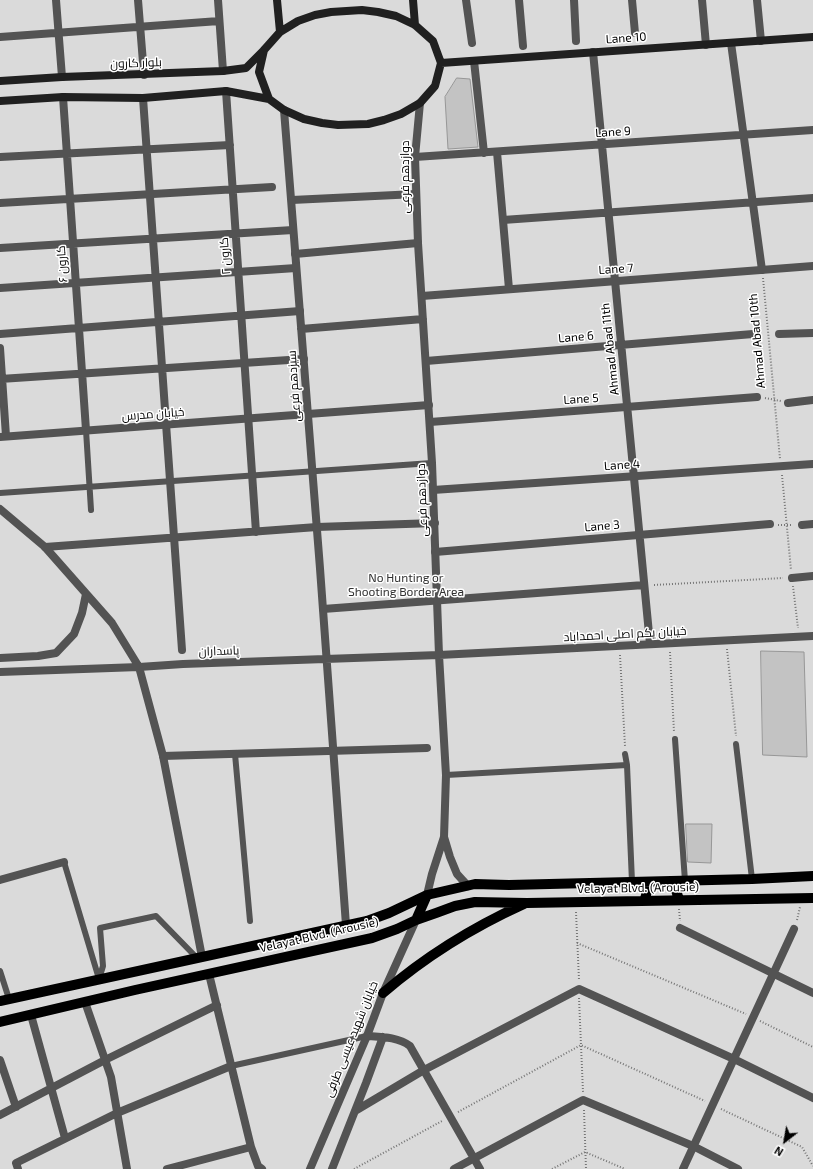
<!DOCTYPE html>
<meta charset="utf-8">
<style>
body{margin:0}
#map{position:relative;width:813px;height:1169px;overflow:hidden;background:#fff;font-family:"Exo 2",sans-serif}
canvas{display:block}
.north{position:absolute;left:765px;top:1121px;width:40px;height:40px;-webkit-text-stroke:3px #fff;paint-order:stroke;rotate:211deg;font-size:11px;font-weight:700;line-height:16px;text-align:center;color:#000}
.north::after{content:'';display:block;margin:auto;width:14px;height:18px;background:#000;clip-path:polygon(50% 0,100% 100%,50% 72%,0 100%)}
</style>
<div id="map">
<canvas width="813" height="1169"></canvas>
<div class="north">N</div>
</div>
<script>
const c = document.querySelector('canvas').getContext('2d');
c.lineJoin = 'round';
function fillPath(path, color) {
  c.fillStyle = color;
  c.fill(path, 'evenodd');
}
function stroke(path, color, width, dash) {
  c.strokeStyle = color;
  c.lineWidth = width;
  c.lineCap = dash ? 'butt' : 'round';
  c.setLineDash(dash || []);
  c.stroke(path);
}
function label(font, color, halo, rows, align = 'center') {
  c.font = font + ' "Exo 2",Cairo,sans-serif';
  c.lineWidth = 3;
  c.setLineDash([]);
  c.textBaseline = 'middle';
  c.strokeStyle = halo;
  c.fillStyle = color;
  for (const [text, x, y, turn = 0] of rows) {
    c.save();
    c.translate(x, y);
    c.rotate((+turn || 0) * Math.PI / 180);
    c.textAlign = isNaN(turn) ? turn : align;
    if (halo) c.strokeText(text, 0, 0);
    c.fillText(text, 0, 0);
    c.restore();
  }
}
fillPath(new Path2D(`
 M0 0H813V1169H0Z`), '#dadada');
const building = new Path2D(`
 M457 78 470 79 478 147 448 149 445 97Z
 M761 651 804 652 807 757 763 755Z
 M686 824H712L711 863 688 862Z`);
fillPath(building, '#c3c3c3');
stroke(building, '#979797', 1);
const primary = new Path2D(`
 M643 882C647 888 648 894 644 900
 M679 900 676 890 679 881
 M416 920 427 895
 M383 993C426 956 471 928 524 904
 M0 1001 367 921 389 913 427 895 475 884 509 885 752 879 813 876
 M0 1022 135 990 372 938 397 929 416 920 436 913 455 906 475 902 527 903 813 898`);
stroke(primary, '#dbdbdb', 12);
stroke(new Path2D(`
 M763 278 780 459
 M765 398 781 401
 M782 475 791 570
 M778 525H793
 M654 585 783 578
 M793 586 798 628
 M727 649 736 736
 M670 652 674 732
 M620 655 625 746
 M679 909 680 921
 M576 912 579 980
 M797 920 800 907
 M577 943 746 1014
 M579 998 583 1092
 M760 1021 813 1047
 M721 1109 802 1147 813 1166
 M584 1110 586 1169
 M458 1112 581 1045 705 1101
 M354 1169 442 1121
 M552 1169 585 1152 625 1169`), '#757575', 2, [1, 2]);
stroke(new Path2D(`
 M86 430 91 510
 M0 493 432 463
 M675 739 685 881
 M736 744 752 879
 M235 754 250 921
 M625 754 627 765 632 882
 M446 775 627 765
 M64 862 99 979
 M0 971 9 999
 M99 979 103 966 100 928 156 916 197 958
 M231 1066 367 1036`), '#535353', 6);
stroke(new Path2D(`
 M56 0 62 77
 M138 0 144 75
 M218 0 223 71
 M466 0 472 43
 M519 0 523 46
 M574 0 576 41
 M632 0 635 33
 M702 0 706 45
 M757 0 761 41
 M0 37 219 21
 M731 43 762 270
 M593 52 650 644
 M474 61 484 153
 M226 91 256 532
 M63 97 86 430
 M143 98 182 650
 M497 152 509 289
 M0 157 230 145
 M415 157 813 130
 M292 200 416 194
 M0 203 272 187
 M503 220 813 198
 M0 248 293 230
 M295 254 418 243
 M0 288 296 268
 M0 334 300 311
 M779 334 813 333
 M0 348 6 436
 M426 361 753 334
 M0 379 304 359
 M788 403 813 400
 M308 414 429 405
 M430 422 757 397
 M802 525 813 524
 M45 547 317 527 435 523
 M435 552 770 524
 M792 578 813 576
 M323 609 644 585
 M163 756 427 748
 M0 880 64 862
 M680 928 813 993
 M209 974 251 1147 258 1166 262 1169
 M85 1002 111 1077 127 1169
 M31 1015 65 1138
 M367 1036C382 1037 398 1037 410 1046L480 1169
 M0 1060 16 1107
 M355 1111 424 1070 579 989 734 1059 813 1098
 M0 1115 105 1060 217 1005
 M18 1169 16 1163 117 1113 231 1066
 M167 1169 251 1147
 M332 1169 366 1083 383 1037
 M454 1169 583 1100 693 1146 738 1169
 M683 1169 794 929`), '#535353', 8);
stroke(new Path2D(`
 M420 103 415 157 418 243 432 463 439 655 446 775 444 837 432 874 427 895
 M284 110C306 382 327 653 346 925
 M422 296 813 266
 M301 329 423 319
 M0 437 308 414
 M433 490 813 464
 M0 509 45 547 112 623 139 667 163 756 202 957
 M0 658 38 656 56 653 74 634 82 613 86 594
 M0 672 139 667 183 664 439 655 813 636
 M444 837 450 857 457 874 468 886
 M310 1169 367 1036 383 993 416 920`), '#535353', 8);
stroke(new Path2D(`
 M277 0 280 32
 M413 0 415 25
 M441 63 813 37
 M0 81 62 77 223 71 246 68 264 50 280 32 298 21 315 15 331 12 362 10 378 12 396 16 415 25 433 41 441 63 435 86 420 103 401 114 384 120 368 124 338 125 322 123 304 119 284 110 269 99 259 72 264 50
 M0 101 63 97 143 98 226 91 269 99`), '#202020', 8);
stroke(primary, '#000', 10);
label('12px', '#000', '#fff', [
 ["Lane 10",626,38,-4],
 ["بلوار کارون",136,63,-2],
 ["Lane 9",613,132,-4],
 ["دوازدهم فرعی",405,177,-90],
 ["کارون ۲",225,256,-94],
 ["کارون ۶",62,264,-94],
 ["Lane 7",616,269,-4],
 ["Lane 6",576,337,-5],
 ["Ahmad Abad 10th",757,341,-95],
 ["Ahmad Abad 11th",610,349,-96],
 ["سیزدهم فرعی",294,386,-94],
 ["Lane 5",581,399,-4],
 ["خیابان مدرس",153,414,-4],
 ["Lane 4",622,465,-4],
 ["دوازدهم فرعی",422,500,-92],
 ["Lane 3",602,526,-5],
 ["خیابان یکم اصلی احمداباد",625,634,-3],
 ["پاسداران",219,651,-2],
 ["Velayat Blvd. (Arousie)",638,888,-1],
 ["Velayat Blvd. (Arousie)",319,935,-13],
 ["خیابان شهید عیسی طرفی",351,1039,-68]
]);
label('12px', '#313131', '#fff', [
 ["No Hunting or",406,578],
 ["Shooting Border Area",406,592]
]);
</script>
